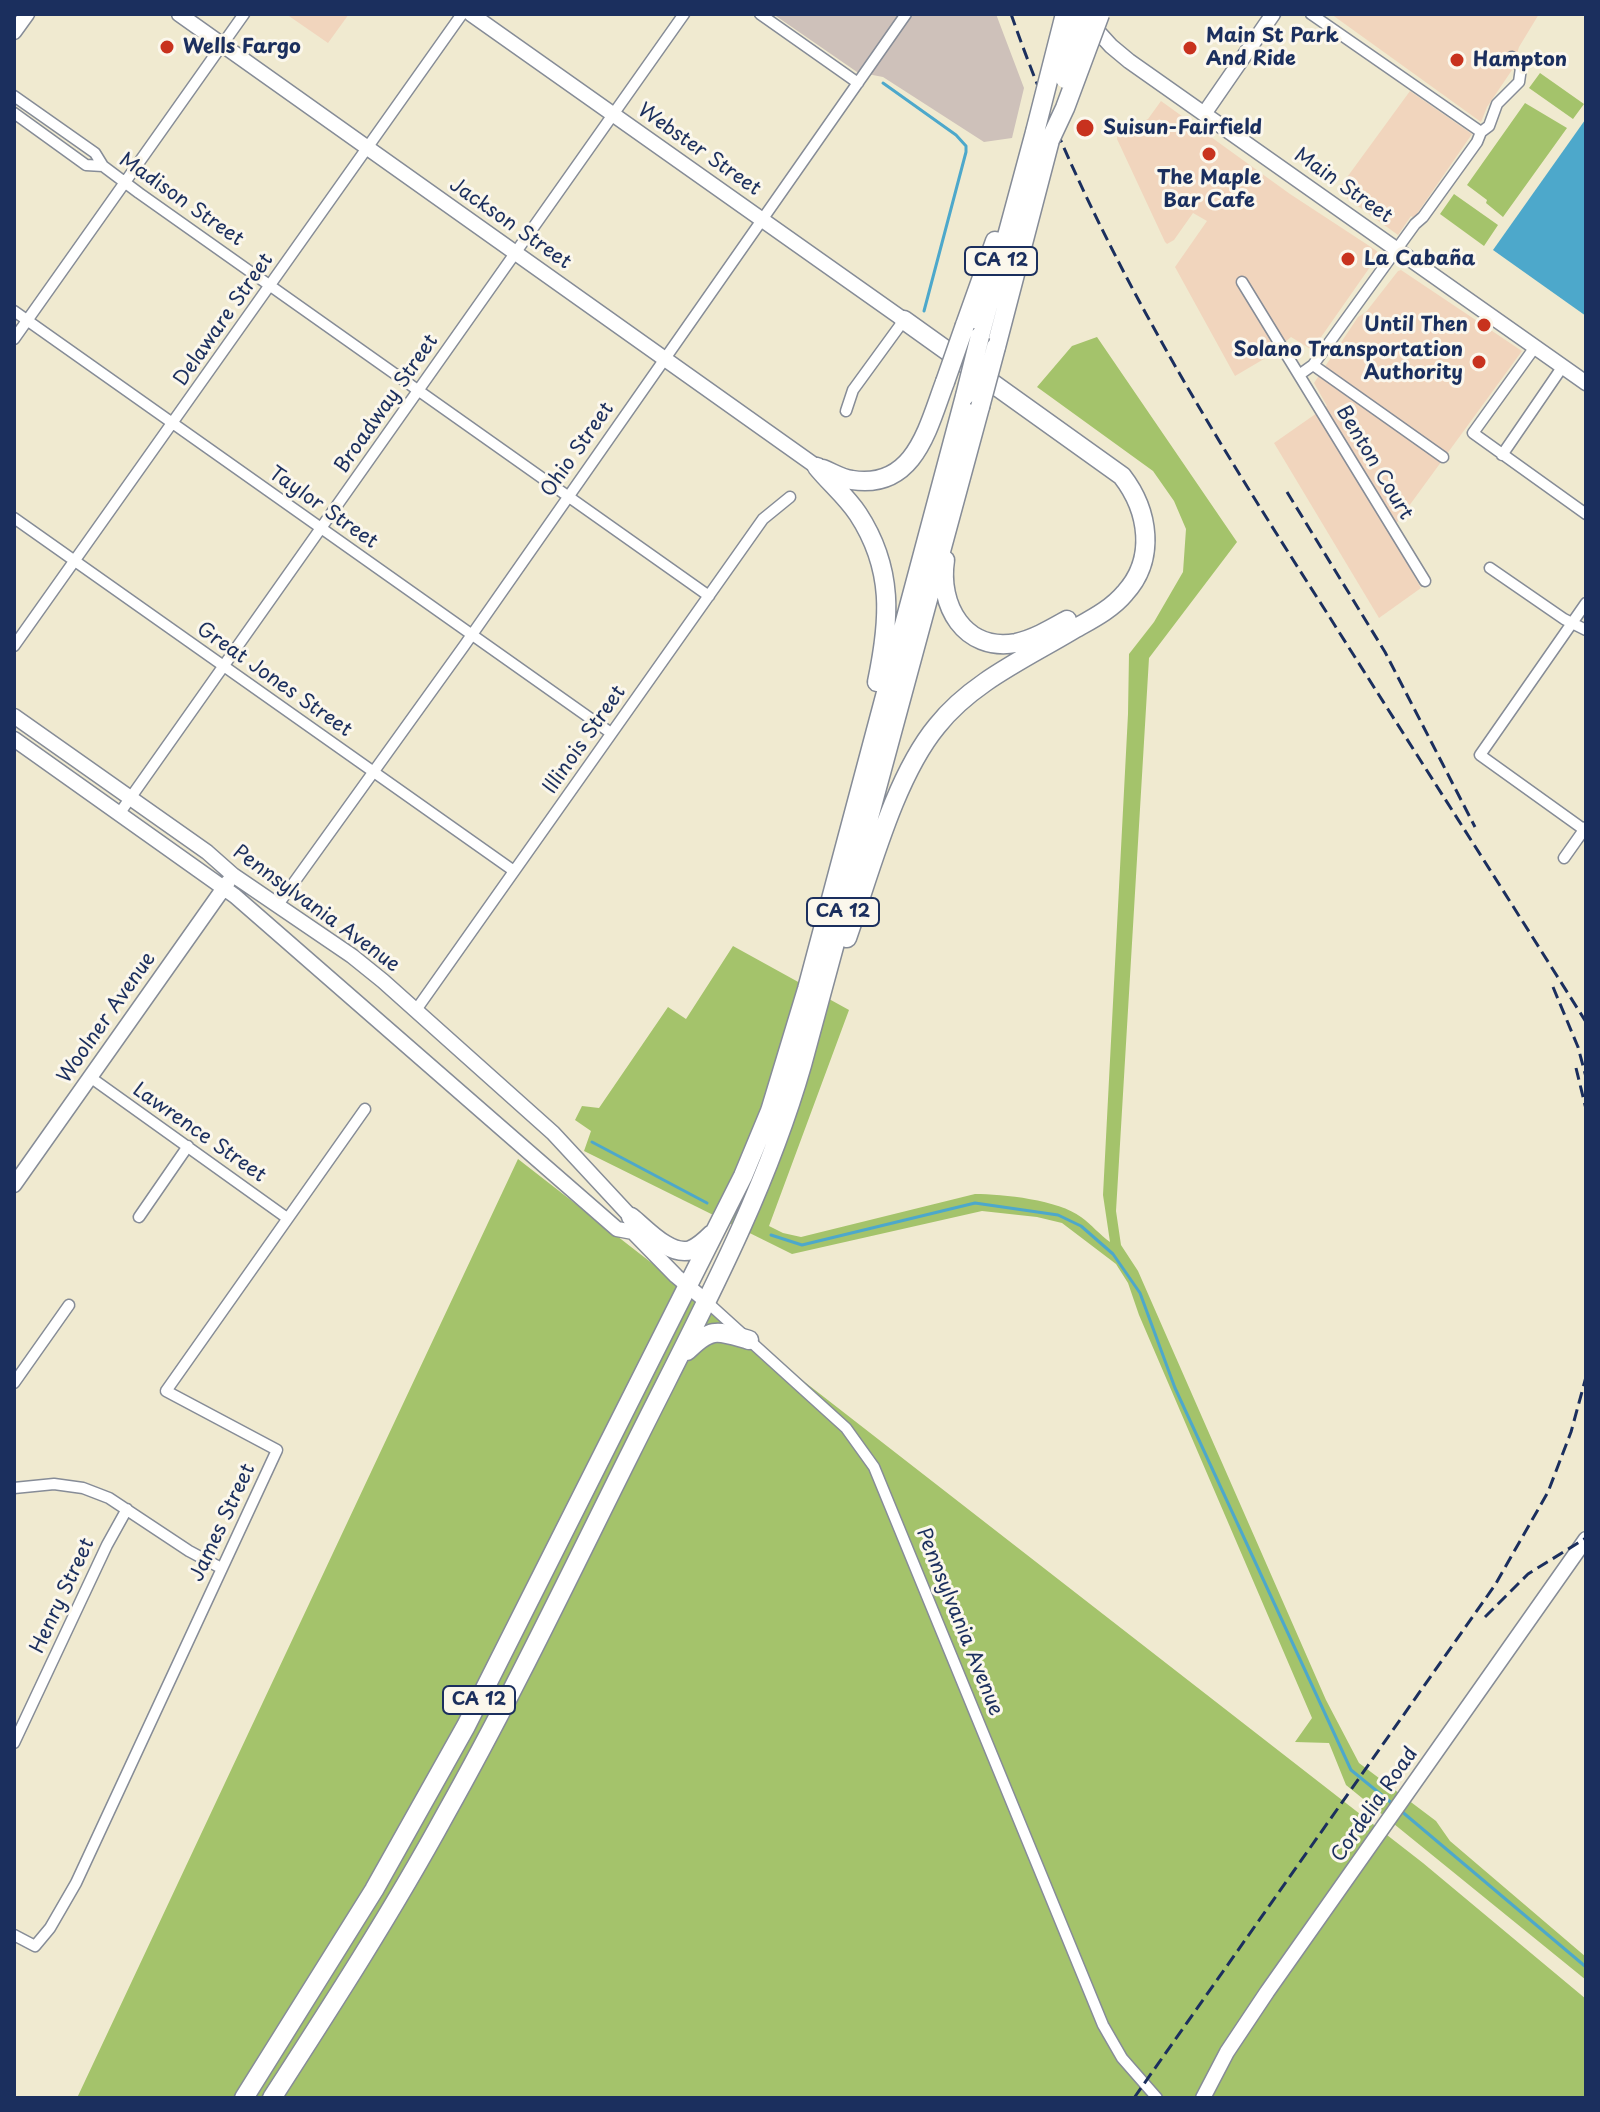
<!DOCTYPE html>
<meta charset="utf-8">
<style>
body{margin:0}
#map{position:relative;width:1600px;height:2112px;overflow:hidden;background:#f0ead0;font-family:"Playpen Sans",sans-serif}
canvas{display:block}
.frame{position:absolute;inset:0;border:16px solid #1b2f5e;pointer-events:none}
</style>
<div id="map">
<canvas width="1600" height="2112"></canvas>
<div class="frame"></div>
</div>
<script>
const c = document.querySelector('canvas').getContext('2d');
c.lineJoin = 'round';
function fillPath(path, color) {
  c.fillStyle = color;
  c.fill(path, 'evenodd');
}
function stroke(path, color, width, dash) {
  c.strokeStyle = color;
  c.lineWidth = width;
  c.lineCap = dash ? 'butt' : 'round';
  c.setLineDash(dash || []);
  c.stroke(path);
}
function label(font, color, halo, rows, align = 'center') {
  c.font = font + ' "Playpen Sans",sans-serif';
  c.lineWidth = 6;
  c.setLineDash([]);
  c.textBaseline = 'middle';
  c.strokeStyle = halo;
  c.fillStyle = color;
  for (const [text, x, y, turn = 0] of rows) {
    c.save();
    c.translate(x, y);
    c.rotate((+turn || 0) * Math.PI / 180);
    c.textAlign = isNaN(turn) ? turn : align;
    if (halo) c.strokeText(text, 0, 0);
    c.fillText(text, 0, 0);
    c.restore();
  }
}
fillPath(new Path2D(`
 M286 14H349L328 43Z
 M1331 14H1539L1519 47 1512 70 1487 107 1481 122Z
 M1410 91 1472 134 1414 218 1411 216 1398 235 1337 191Z
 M1161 101 1290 194 1377 251V257L1312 350 1291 337 1269 356 1235 376 1175 267 1207 221 1193 213 1174 240 1167 244 1165 242 1117 139V135L1148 119Z
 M1401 270 1522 351 1390 532 1421 588 1379 618 1274 443 1327 406 1314 383 1358 317 1366 312 1398 271Z`), '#f1d5bd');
fillPath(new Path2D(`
 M773 14H996L1024 88 1012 138 984 142 883 77 857 72Z`), '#cec1ba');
fillPath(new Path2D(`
 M1540 73 1584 104 1573 119 1529 88Z
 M1525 103 1567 128 1503 217 1486 203 1487 200 1467 185Z
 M1454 194 1498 225 1484 246 1440 214Z
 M1097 337 1237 542 1149 658 1116 1211 1121 1245 1138 1271 1326 1700 1359 1763 1436 1821 1450 1841 1586 1957V1980L1346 1785 1329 1743 1295 1742 1312 1718 1139 1315 1128 1283 1116 1264 1062 1223 1037 1217 982 1211 792 1254 584 1151 591 1131 575 1120 582 1106 599 1108 668 1007 686 1019 733 946 849 1010 769 1226 783 1233 801 1237 975 1194C1003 1194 1059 1200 1081 1217 1092 1225 1100 1235 1110 1242L1103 1195 1128 714 1129 654 1154 622 1183 572 1186 529 1174 501 1153 471 1037 387 1072 346Z
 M518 1159 1423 1863 1586 1999V2098H77Z`), '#a4c36b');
fillPath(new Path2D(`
 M1585 120 1586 121V316L1493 250Z`), '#4da8cb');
stroke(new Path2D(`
 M883 83 956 135 966 146V152L924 311
 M592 1142 707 1203
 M771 1235 802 1245 975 1203 1058 1215 1081 1226 1113 1254 1140 1293 1175 1388 1351 1770 1394 1805
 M1400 1810 1586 1967`), '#4da8cb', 3);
const street = new Path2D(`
 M760 14 858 83
 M1311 14 1481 132
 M14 96 95 153 103 166 139 193 709 596
 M14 113 86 165 103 166
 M1242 282 1425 581
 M14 311 611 733
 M14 339 244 14
 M1535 347 1473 433 1586 514
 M1313 365 1443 457
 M1299 375 1313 365 1415 224 1423 217 1477 142 1481 132 1489 126 1497 104 1519 82 1521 68 1512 57
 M846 411 853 390 904 320
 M1502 455 1563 366
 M14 518 514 871
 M1490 568 1564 619 1586 630
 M1586 603 1480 755 1586 831
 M14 646 462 14
 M119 814 684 14
 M1564 858 1586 827
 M277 906 464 646 906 14
 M416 1010 763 519 790 497
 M90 1077 287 1218
 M139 1217 188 1146
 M707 1302 846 1428 874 1467 1103 2025 1122 2058 1157 2098
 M14 1383 69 1305
 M14 1488 54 1484 83 1488 109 1498 189 1551 221 1568
 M14 1743 107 1545 127 1509
 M14 1935 35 1946 50 1928 76 1883 277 1450 166 1391 365 1109`);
const secondary = new Path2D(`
 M179 14 817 467
 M471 14 904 320
 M1091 24 1111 46 1129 61 1586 383
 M14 32 27 14
 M1204 114 1273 14
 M14 716 207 852 233 875 352 956 383 981 553 1133 631 1217 632 1224
 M14 739 235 896 617 1229 633 1232 676 1276 707 1302
 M14 1185 228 882
 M1203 2098 1227 2052 1267 1992 1586 1539`);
const highway = new Path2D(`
 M965 325 995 241
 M980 336 1035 132
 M996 347 1050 140
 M817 467C830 483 846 496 858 514 894 569 890 620 877 682
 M823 469C833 473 842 479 852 480 915 490 928 427 945 382
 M945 560C938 605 964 652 1016 643 1034 639 1051 629 1067 620
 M847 938C870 873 894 778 937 726 971 683 1024 659 1071 631 1090 620 1111 610 1125 593 1156 559 1149 511 1122 476L904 320
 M631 1217C645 1228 670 1257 691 1250 698 1247 706 1240 712 1234
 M687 1351C712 1326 718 1331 749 1340
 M244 2098 374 1890 466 1726 743 1176 770 1111 807 989 965 396
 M272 2098C332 2005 392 1912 445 1815 512 1696 571 1572 632 1450 695 1323 763 1201 802 1065L980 407`);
stroke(street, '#868c97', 13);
stroke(secondary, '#868c97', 17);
stroke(highway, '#868c97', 21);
stroke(street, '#fff', 10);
stroke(secondary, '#fff', 14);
stroke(highway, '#fff', 18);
stroke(new Path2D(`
 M1011 14C1088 234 1202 418 1327 613 1413 749 1500 885 1586 1022
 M1287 492 1385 652 1475 827
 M1553 987 1578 1047 1586 1077
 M1576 1068 1586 1109
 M1485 1617 1528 1574 1586 1538
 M1134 2098 1495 1585 1548 1492 1571 1432 1586 1377`), '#1b2f5e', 3, [12, 6]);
const highwayBridge = new Path2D(`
 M1065 79 1082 14
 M1035 132 1065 14
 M1050 140 1065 108 1100 14
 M945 382 965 325
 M965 396 980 336
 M980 407 996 347`);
stroke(highwayBridge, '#868c97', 21, []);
stroke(highwayBridge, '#fff', 18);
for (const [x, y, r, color] of [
 [167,47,8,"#c8321e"],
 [1190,48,8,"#c8321e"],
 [1457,60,8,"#c8321e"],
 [1085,128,10,"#c8321e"],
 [1209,154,8,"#c8321e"],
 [1348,259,8,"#c8321e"],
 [1484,325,8,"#c8321e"],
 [1479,362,8,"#c8321e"]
]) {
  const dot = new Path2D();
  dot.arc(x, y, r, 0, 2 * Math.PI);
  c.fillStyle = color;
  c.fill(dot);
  stroke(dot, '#fbf7ec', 3);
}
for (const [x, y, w] of [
 [1001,261,72],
 [843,912,72],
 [479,1700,72]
]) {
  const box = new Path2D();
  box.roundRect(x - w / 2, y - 14, w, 28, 6);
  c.fillStyle = '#fbf7ec';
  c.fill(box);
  stroke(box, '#1b2f5e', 2);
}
label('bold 18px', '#1b2f5e', null, [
 ["CA 12",1001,261],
 ["CA 12",843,912],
 ["CA 12",479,1700]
]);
label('bold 20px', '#1b2f5e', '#fbf7ec', [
 ["Main St Park",1206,36],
 ["And Ride",1206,59],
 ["Wells Fargo",183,47],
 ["Hampton",1473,60],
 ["Suisun-Fairfield",1103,128],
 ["The Maple",1209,178,"center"],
 ["Bar Cafe",1209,201,"center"],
 ["La Cabaña",1364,259],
 ["Until Then",1468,325,"right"],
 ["Solano Transportation",1463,350,"right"],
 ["Authority",1463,373,"right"]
], 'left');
label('20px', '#1b2f5e', '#fbf7ec', [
 ["Webster Street",699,150,35],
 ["Main Street",1343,186,35],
 ["Madison Street",181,200,35],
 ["Jackson Street",510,224,35],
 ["Delaware Street",224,320,-55],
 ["Broadway Street",387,404,-55],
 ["Ohio Street",578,450,-55],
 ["Benton Court",1374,463,59],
 ["Taylor Street",323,508,35],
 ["Great Jones Street",274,680,35],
 ["Illinois Street",585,740,-55],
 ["Pennsylvania Avenue",316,909,36],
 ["Woolner Avenue",107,1018,-55],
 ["Lawrence Street",199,1133,35],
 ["James Street",223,1523,-65],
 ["Henry Street",63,1596,-65],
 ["Pennsylvania Avenue",959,1622,68],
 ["Cordelia Road",1375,1805,-55]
]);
</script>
